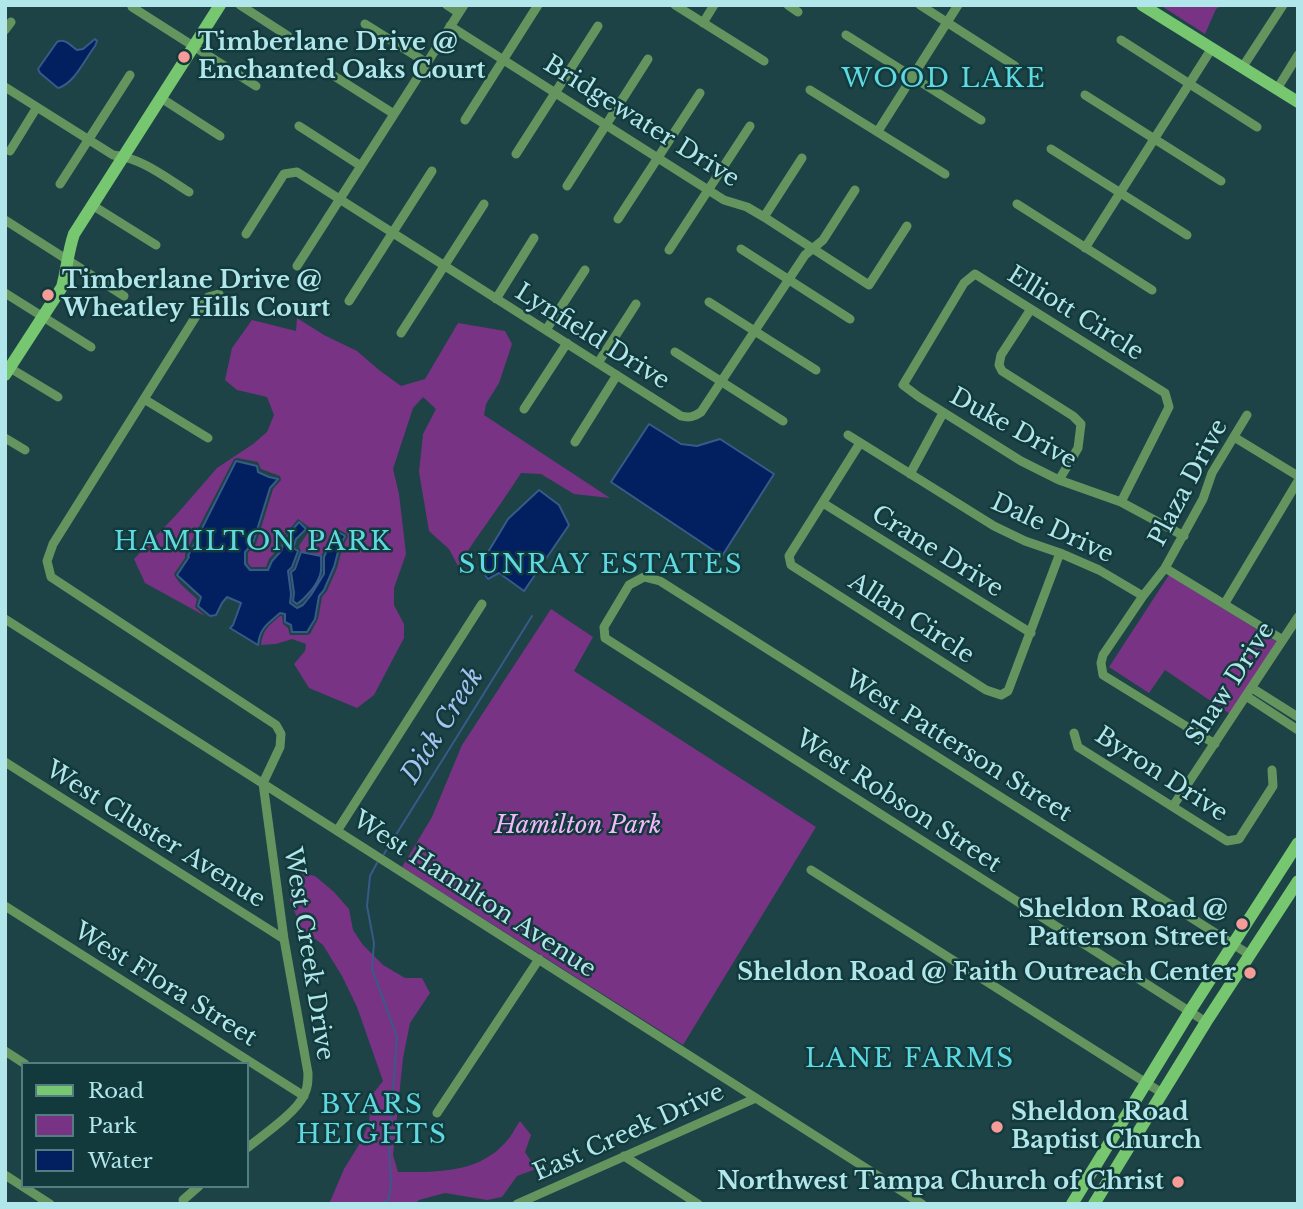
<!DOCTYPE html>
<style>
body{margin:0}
#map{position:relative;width:1303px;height:1209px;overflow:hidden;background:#1d4346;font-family:"Libre Baskerville",serif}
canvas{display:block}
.frame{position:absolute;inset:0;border:7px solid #b1e6ea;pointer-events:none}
.legend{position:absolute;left:21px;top:1062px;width:228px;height:126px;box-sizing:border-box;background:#12393c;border:2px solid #527e82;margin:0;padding:9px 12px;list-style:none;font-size:21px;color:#b1e6ea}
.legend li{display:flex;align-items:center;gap:14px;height:35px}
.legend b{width:35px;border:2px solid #527e82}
</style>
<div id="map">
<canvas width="1303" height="1209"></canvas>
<div class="frame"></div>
<ul class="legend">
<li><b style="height:9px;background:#77c670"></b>Road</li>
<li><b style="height:19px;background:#793384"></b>Park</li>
<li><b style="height:19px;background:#021f60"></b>Water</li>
</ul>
</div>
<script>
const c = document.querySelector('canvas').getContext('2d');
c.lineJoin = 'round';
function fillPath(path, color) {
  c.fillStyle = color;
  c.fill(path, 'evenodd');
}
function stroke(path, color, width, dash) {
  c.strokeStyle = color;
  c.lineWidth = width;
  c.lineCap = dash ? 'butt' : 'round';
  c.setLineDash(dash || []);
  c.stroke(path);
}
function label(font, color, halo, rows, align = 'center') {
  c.font = font + ' "Libre Baskerville",serif';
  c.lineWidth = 5;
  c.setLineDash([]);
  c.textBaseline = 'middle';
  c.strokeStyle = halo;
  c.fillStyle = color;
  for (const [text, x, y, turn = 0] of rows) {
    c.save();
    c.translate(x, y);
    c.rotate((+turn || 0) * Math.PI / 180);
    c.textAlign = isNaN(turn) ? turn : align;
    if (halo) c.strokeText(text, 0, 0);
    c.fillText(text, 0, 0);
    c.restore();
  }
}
fillPath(new Path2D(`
 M1160 5H1223L1216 9 1205 34Z
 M297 318 324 335 357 351 379 370 401 386 425 379 458 323 505 331 512 344 499 383 486 404 484 415 610 498 574 494 541 474 521 473C501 505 478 534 458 566L449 549 429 531 419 472 423 434 436 409 423 397 413 408 393 469 399 494 406 554 394 588V605L404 624V638L374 695 357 708 309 688 294 664 305 651 306 644 292 639 276 644 261 645C263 629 269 626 280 616H282L283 624 288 628 290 635H307L310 634 318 619 322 597 327 591 337 568 342 549 348 536 347 534 336 528 321 556 301 552 299 546 309 531V527L298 519 281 540 279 548 269 559 266 567H251L248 563V553L256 544 273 489 281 480 280 476 261 469 258 462 237 458 234 459 185 554V558L174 574C178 584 189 591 197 599L195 607 205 616 145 583 134 559 177 514 217 468 253 444 267 432 274 415 267 397 237 390 225 380 232 348 252 320 296 331Z
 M1169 575 1277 642 1230 714 1165 670 1149 693 1109 667Z
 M551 609 593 637 574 671 816 827 683 1045 402 867 432 817 462 745Z
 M297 872 315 876 334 892 349 909 353 930 363 945 383 965 405 978H422L430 993 410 1023 403 1058 393 1155 398 1172C435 1172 477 1174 505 1143 511 1137 515 1128 520 1121L531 1135 525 1152 536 1169 517 1176 502 1197 487 1200 445 1193 419 1200 415 1204H329L344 1169 362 1140 369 1122 372 1095 383 1081 357 1007 342 976 323 945 301 928 290 900Z`), '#793384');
const water = new Path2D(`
 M95 39 97 41 95 46C85 59 74 84 58 88L40 73 38 69 57 42C65 38 70 45 77 50L83 49Z
 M649 424 681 444 697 446 720 439 774 474 722 556 611 482Z
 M236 461 257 466 258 472 269 477 278 479 270 488 253 543 245 552V564L250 570H268L272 561 282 550 283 541 299 522 306 529 296 539 293 548 298 551 292 567 288 571 291 594 290 603 297 608 303 605 311 595 324 574V557L336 531 345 536 339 548 334 567 324 590 319 596 315 619 307 632H292L291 625 285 622V614L280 613C268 624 260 627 258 645L230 628 233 625 241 603 227 597 222 603 216 615 210 616 198 606 201 597 177 575 189 557 188 556Z
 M539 490 559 505 569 525 524 591 499 573 488 579 479 567 508 519Z
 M301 552 321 556C321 562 322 570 320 575 317 585 306 598 297 604L293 601 294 593 291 572 295 569Z`);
fillPath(water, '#021f60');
stroke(water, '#365b89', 2);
stroke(new Path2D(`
 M384 854 532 616
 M377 863 370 876 367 906 374 943 372 969 397 1037 389 1144 391 1183 389 1199 382 1204`), '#365b89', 2);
stroke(new Path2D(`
 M240 5 288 36
 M447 5 459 13
 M675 5 764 61
 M788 5 798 12
 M920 5 1015 66
 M132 7 256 86
 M703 23 714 5
 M365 24 427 63
 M450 26 724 200 747 207 764 217 869 285 907 226
 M5 30 11 22
 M846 35 981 120
 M1121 40 1257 127
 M1242 68 1283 5
 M331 74 394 114
 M5 87 113 155C142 158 165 177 189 192
 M1277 89 1298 55
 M810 90 945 174
 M1085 95 1221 181
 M161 98 220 136
 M465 120 538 5
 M299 126 361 166
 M878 131 958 5
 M1051 149 1187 235
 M10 151 37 107
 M516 154 598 26
 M60 184 130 75
 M567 186 648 59
 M1017 204 1152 290
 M92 205 156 245
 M764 217 802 158
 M618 219 700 93
 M5 220 124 296
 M246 234 284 174 297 172 681 416C689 418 694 417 701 412L805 255 823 240 855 190
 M1085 248 1212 48
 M741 249 850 319
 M669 250 750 126
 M297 266 464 5
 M5 293 91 347
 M219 294 208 297 53 544 47 561 51 577 276 725 281 734 280 747 263 783 284 939 308 1073C308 1081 308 1088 304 1095 296 1113 263 1135 247 1148
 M496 299 534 238
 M349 301 432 171
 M709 302 816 370
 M1031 309 1001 355 999 365 1002 371 1073 416 1081 424 1078 448 1059 480
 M546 330 585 270
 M401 333 484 204
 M675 352 783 421
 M598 363 636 304
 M5 365 58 397
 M144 399 208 438
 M524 409 567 343
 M848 435 994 526 1025 541 1060 553 1099 570 1143 596
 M1234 437 1298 476
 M5 438 25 450
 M575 442 617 375
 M860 443 789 556 791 565 986 690 1001 695 1008 691 1060 553
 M910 474 943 413
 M1121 502 1169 407 1165 393 975 274 964 283 903 385 919 397 1021 461 1059 480 1121 502 1184 536
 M823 503 1031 633
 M1165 568 1283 640
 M1225 603 1298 481
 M5 619 922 1204
 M1252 688 1298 717
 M1246 696 1298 730
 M1074 733 1078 747 1227 841 1239 839 1273 786 1272 770
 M1215 744 1103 675 1101 663 1103 655 1143 596 1165 568 1203 499 1212 473 1247 415
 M5 762 284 939
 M1173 806 1298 617
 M337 831 482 604
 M811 870 1162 1093
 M5 906 304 1096
 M1206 1022 605 638 604 627 629 585 644 577 660 581 1250 955
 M5 1051 25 1064
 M437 1113 539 959
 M624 1156 698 1204
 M5 1175 50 1204
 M183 1200 199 1186
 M517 1204 756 1098`), '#64955f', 9);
stroke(new Path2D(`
 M1142 5 1298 102
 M5 375 62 287C67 269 68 251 74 234L220 5
 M1072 1204 1190 1011 1298 843
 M1094 1204 1206 1022 1298 881`), '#77c670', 12);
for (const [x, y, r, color] of [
 [184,57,7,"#f59b98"],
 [48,295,7,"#f59b98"],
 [1242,924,7,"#f59b98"],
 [1250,973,7,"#f59b98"],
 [997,1127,7,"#f59b98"],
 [1178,1182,7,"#f59b98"]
]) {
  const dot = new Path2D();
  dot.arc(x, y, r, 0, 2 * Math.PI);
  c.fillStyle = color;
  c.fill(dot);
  stroke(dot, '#12393c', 2.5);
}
label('bold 24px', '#b1e6ea', '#12393c', [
 ["Timberlane Drive @",198,43],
 ["Enchanted Oaks Court",198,71],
 ["Timberlane Drive @",62,281],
 ["Wheatley Hills Court",62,309],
 ["Sheldon Road @",1228,910,"right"],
 ["Patterson Street",1228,938,"right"],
 ["Sheldon Road @ Faith Outreach Center",1236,973,"right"],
 ["Sheldon Road",1011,1113],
 ["Baptist Church",1011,1141],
 ["Northwest Tampa Church of Christ",1164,1182,"right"]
], 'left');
label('24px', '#b1e6ea', '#12393c', [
 ["Bridgewater Drive",641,122,32],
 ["Elliott Circle",1075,314,32],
 ["Lynfield Drive",592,337,32],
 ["Duke Drive",1013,429,29],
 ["Plaza Drive",1189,483,-62],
 ["Dale Drive",1052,529,25],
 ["Crane Drive",937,552,32],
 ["Allan Circle",911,619,33],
 ["Shaw Drive",1231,684,-57],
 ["West Patterson Street",958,747,32],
 ["Byron Drive",1161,775,33],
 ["West Robson Street",898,802,33],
 ["West Cluster Avenue",155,835,32],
 ["West Hamilton Avenue",474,895,33],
 ["West Creek Drive",308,954,81],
 ["West Flora Street",165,985,32],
 ["East Creek Drive",629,1133,-24]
]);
label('italic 24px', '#f2b8fa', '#12393c', [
 ["Hamilton Park",578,826]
]);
c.letterSpacing = '2px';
label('26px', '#5ed8e1', '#12393c', [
 ["WOOD LAKE",944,80],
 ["HAMILTON PARK",253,543],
 ["SUNRAY ESTATES",601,566],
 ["LANE FARMS",910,1060],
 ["BYARS",372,1106],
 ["HEIGHTS",372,1136]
]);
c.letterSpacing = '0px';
label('italic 26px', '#a7c1f0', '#12393c', [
 ["Dick Creek",443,726,-58]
]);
</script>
